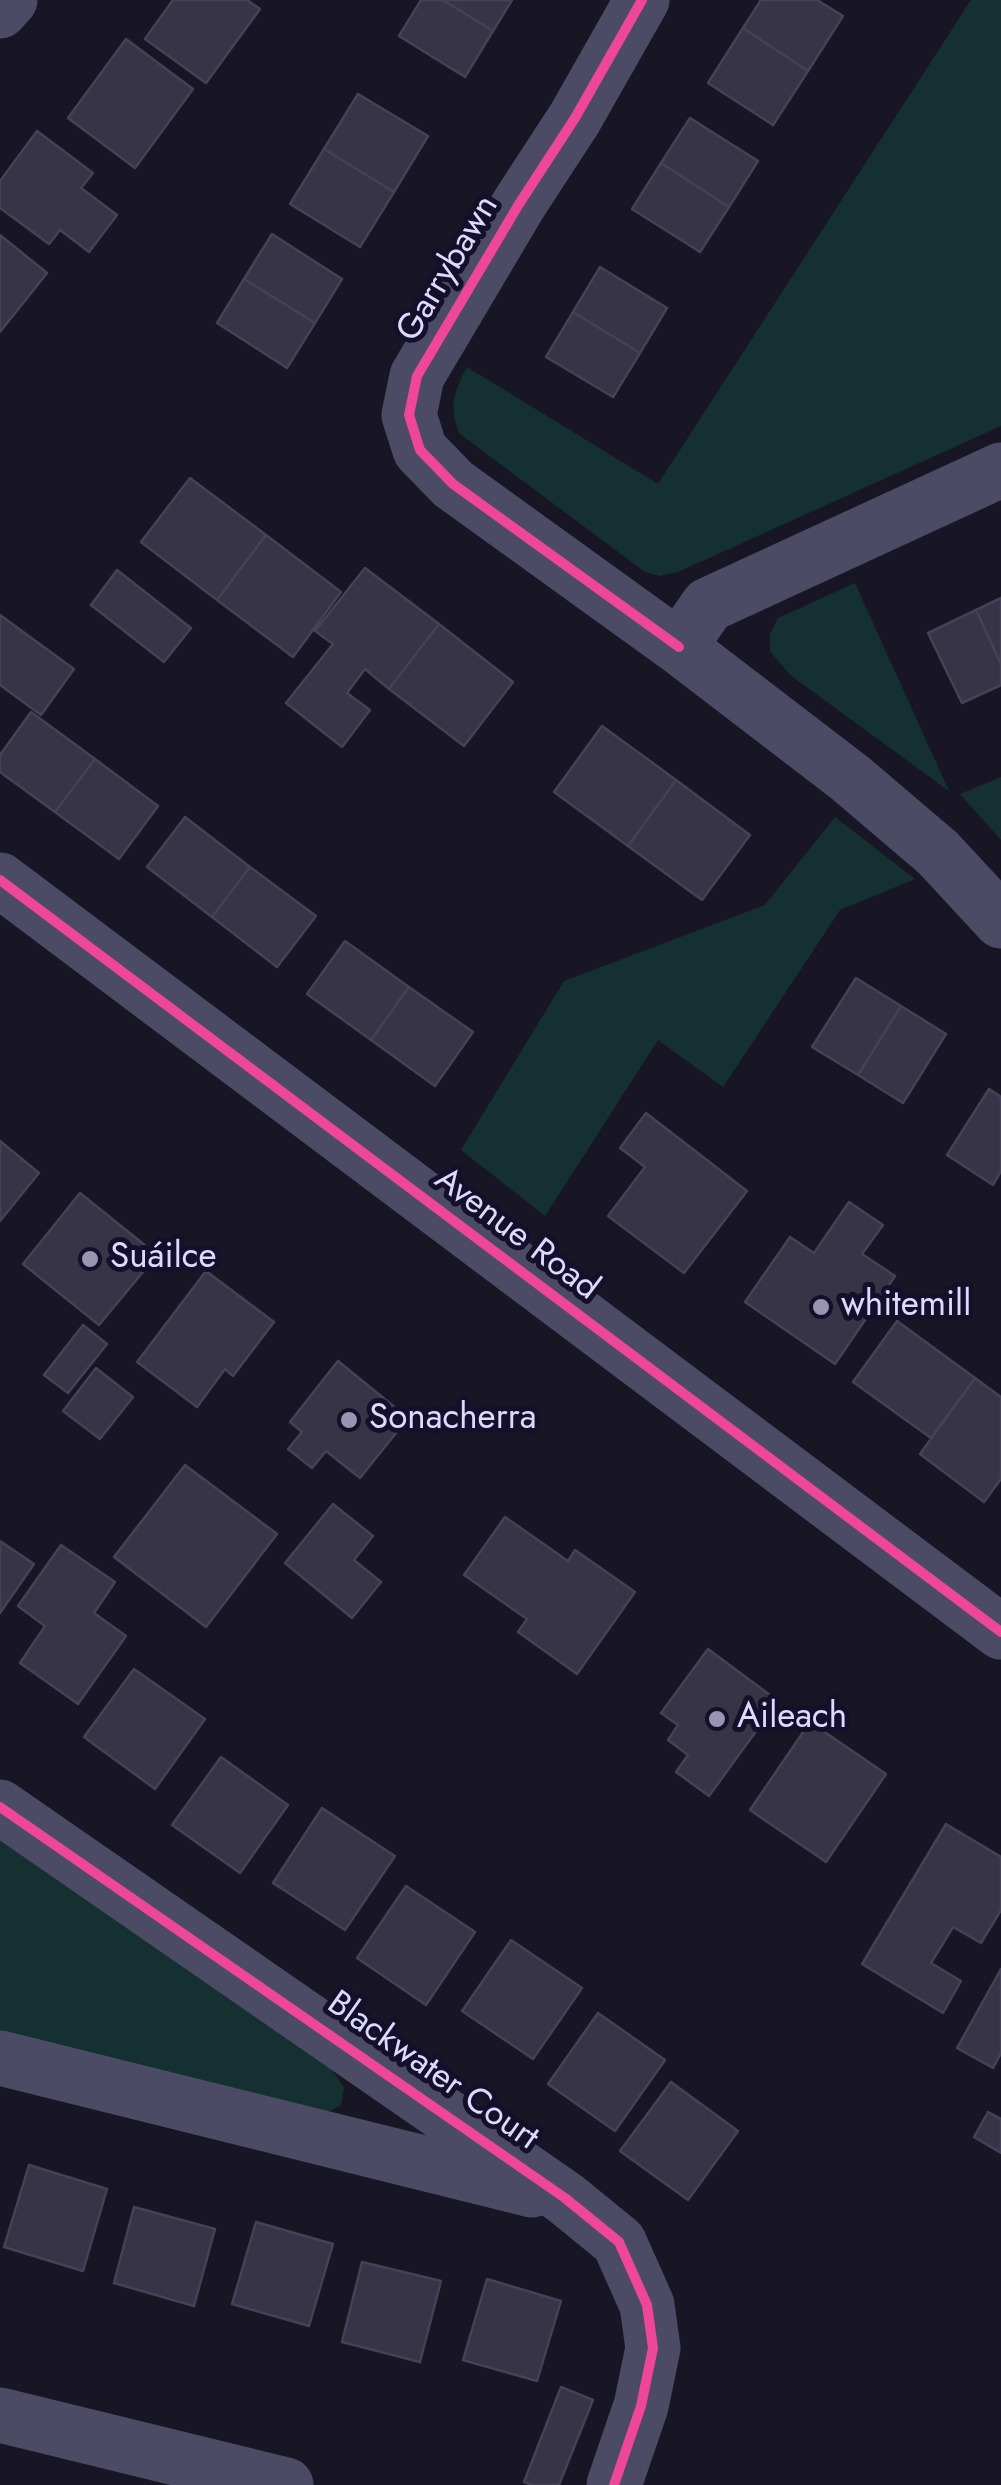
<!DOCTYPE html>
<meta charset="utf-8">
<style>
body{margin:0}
canvas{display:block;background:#181624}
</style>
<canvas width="1001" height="2485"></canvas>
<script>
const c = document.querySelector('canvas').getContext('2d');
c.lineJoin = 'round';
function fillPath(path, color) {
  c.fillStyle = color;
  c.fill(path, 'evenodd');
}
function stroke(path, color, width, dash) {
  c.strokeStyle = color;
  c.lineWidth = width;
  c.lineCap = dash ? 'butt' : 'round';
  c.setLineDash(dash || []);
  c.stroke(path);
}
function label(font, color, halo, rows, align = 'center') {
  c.font = font + ' Jost,sans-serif';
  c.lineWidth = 10;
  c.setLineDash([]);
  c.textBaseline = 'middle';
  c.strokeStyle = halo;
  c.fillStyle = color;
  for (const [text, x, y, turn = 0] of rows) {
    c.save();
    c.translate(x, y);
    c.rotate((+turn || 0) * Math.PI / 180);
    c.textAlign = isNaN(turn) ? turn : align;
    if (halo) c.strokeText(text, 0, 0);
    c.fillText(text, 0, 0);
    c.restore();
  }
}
fillPath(new Path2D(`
 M971 0H1001V426L678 572 659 576 645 572 460 434C448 408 454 391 467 367L658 484Z
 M855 583 949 791 790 675 770 651V634L778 618Z
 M1001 777V840L960 794Z
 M835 817 915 879 840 910 723 1087 658 1040 545 1216 461 1150 564 981 765 905Z
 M0 1835 329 2065 344 2088 341 2105 325 2114 0 2034Z`), '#143030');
const building = new Path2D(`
 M173 0H247L260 9 206 83 145 39Z
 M421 0H443L493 31 465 77 399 36Z
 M443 0H512L493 31Z
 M761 0H817L843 16 808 71 743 28Z
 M743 28 808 71 773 125 708 83Z
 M126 39 193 89 135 168 68 118Z
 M358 94 428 136 394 192 324 149Z
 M690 118 758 161 729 207 661 163Z
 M37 131 93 173 81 188 117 215 89 252 60 230 49 244 0 208V181Z
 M324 149 394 192 360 247 290 204Z
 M661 163 729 207 700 252 632 209Z
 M272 234 342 279 315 323 244 279Z
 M0 235 47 273 0 332Z
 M600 267 667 308 640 353 573 312Z
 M244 279 315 323 287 368 217 323Z
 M573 312 640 353 613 397 546 357Z
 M190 478 266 535 217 600 141 542Z
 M266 535 341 592 293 657 217 600Z
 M365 568 439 624 389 689 365 669 347 693 370 710 342 747 286 703 333 644 315 631Z
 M117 570 191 628 164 662 91 605Z
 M1001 598V664L976 610Z
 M976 610 1001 664V685L962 703 928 633Z
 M0 615 74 669 41 715 0 685Z
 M439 624 513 682 464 746 389 689Z
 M31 712 95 759 55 812 0 772V755Z
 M602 726 676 780 628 846 554 792Z
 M95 759 158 806 119 859 55 812Z
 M676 780 750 835 702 900 628 846Z
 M185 817 250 867 212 917 147 867Z
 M250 867 316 916 277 967 212 917Z
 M345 941 409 987 371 1040 307 994Z
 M856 978 901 1006 858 1075 812 1047Z
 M409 987 473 1032 435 1086 371 1040Z
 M901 1006 946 1034 903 1103 858 1075Z
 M989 1089 1001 1097V1171L993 1185 947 1155Z
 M646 1113 747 1191 684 1273 608 1216 645 1167 620 1148Z
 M0 1141 39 1173 0 1221Z
 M80 1193 157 1255 99 1325 23 1264Z
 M849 1202 883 1225 862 1254 895 1276 835 1364 745 1302 790 1237 814 1253Z
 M206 1271 274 1322 233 1376 225 1369 197 1407 137 1362Z
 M897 1321 975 1378 931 1438 853 1382Z
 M83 1325 107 1344 68 1393 44 1375Z
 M338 1361 408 1418 360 1478 326 1451 312 1468 288 1449 302 1432 290 1422Z
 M96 1368 133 1397 100 1439 63 1411Z
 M975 1378 1001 1397V1479L984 1502 920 1454Z
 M185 1465 277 1534 206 1627 114 1557Z
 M333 1504 373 1536 354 1560 381 1582 352 1618 285 1563Z
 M505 1517 568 1561 575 1550 635 1592 577 1674 518 1632 527 1619 464 1575Z
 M0 1541 34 1564 0 1613Z
 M61 1545 115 1582 94 1613 126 1636 78 1704 20 1663 45 1626 18 1606Z
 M708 1649 778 1701 709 1796 676 1772 688 1755 668 1740 678 1725 661 1713Z
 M134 1669 205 1719 155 1789 84 1737Z
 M810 1722 886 1774 826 1862 750 1810Z
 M221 1757 288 1805 240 1873 172 1825Z
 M322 1808 395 1856 345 1930 273 1883Z
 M946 1824 1001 1857V1910L981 1943 953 1927 931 1963 961 1981 943 2013 862 1964Z
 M406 1886 475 1932 426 2005 357 1958Z
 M511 1940 582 1988 533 2059 462 2011Z
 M1001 1969V2053L993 2068 957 2048Z
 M598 2013 665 2060 615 2131 548 2084Z
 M671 2082 738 2131 688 2200 620 2151Z
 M988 2112 1001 2119V2153L974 2137Z
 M29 2165 107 2189 83 2271 4 2247Z
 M134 2207 215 2229 194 2306 114 2283Z
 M256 2222 333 2244 309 2326 232 2304Z
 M362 2262 441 2281 420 2362 342 2342Z
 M487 2279 561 2301 537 2381 463 2360Z
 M561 2387 593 2400 559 2485H532L524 2482Z`);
fillPath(building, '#363446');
stroke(building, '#454157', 2.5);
stroke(new Path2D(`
 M642 0 575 118 519 204 417 376 409 415 420 450 453 484 679 647
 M0 11 10 0
 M1001 470 708 605 679 647 850 778 938 853 1001 921
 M0 1807 565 2198 619 2242 647 2305 653 2348 641 2406 614 2485
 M0 2058 532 2190
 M0 2415 286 2485`), '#4c4b65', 55);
stroke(new Path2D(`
 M0 880 1001 1632`), '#4c4b65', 55);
stroke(new Path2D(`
 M642 0 575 118 519 204 417 376 409 415 420 450 453 484 679 647
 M0 880 1001 1632
 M0 1807 565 2198 619 2242 647 2305 653 2348 641 2406 614 2485`), '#ed469a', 10);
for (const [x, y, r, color] of [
 [90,1259,10,"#9895b2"],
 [821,1307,10,"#9895b2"],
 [349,1420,10,"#9895b2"],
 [717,1719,10,"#9895b2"]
]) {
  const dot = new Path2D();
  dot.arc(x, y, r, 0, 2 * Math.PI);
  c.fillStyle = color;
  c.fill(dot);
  stroke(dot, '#14102a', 4);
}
label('35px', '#ddd9ff', '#14102a', [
 ["Garrybawn",449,269,-59],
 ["Avenue Road",516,1235,37],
 ["Blackwater Court",432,2072,35]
]);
label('35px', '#ddd9ff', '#14102a', [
 ["Suáilce",110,1259],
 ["whitemill",841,1307],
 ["Sonacherra",369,1420],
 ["Aileach",737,1719]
], 'left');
</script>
